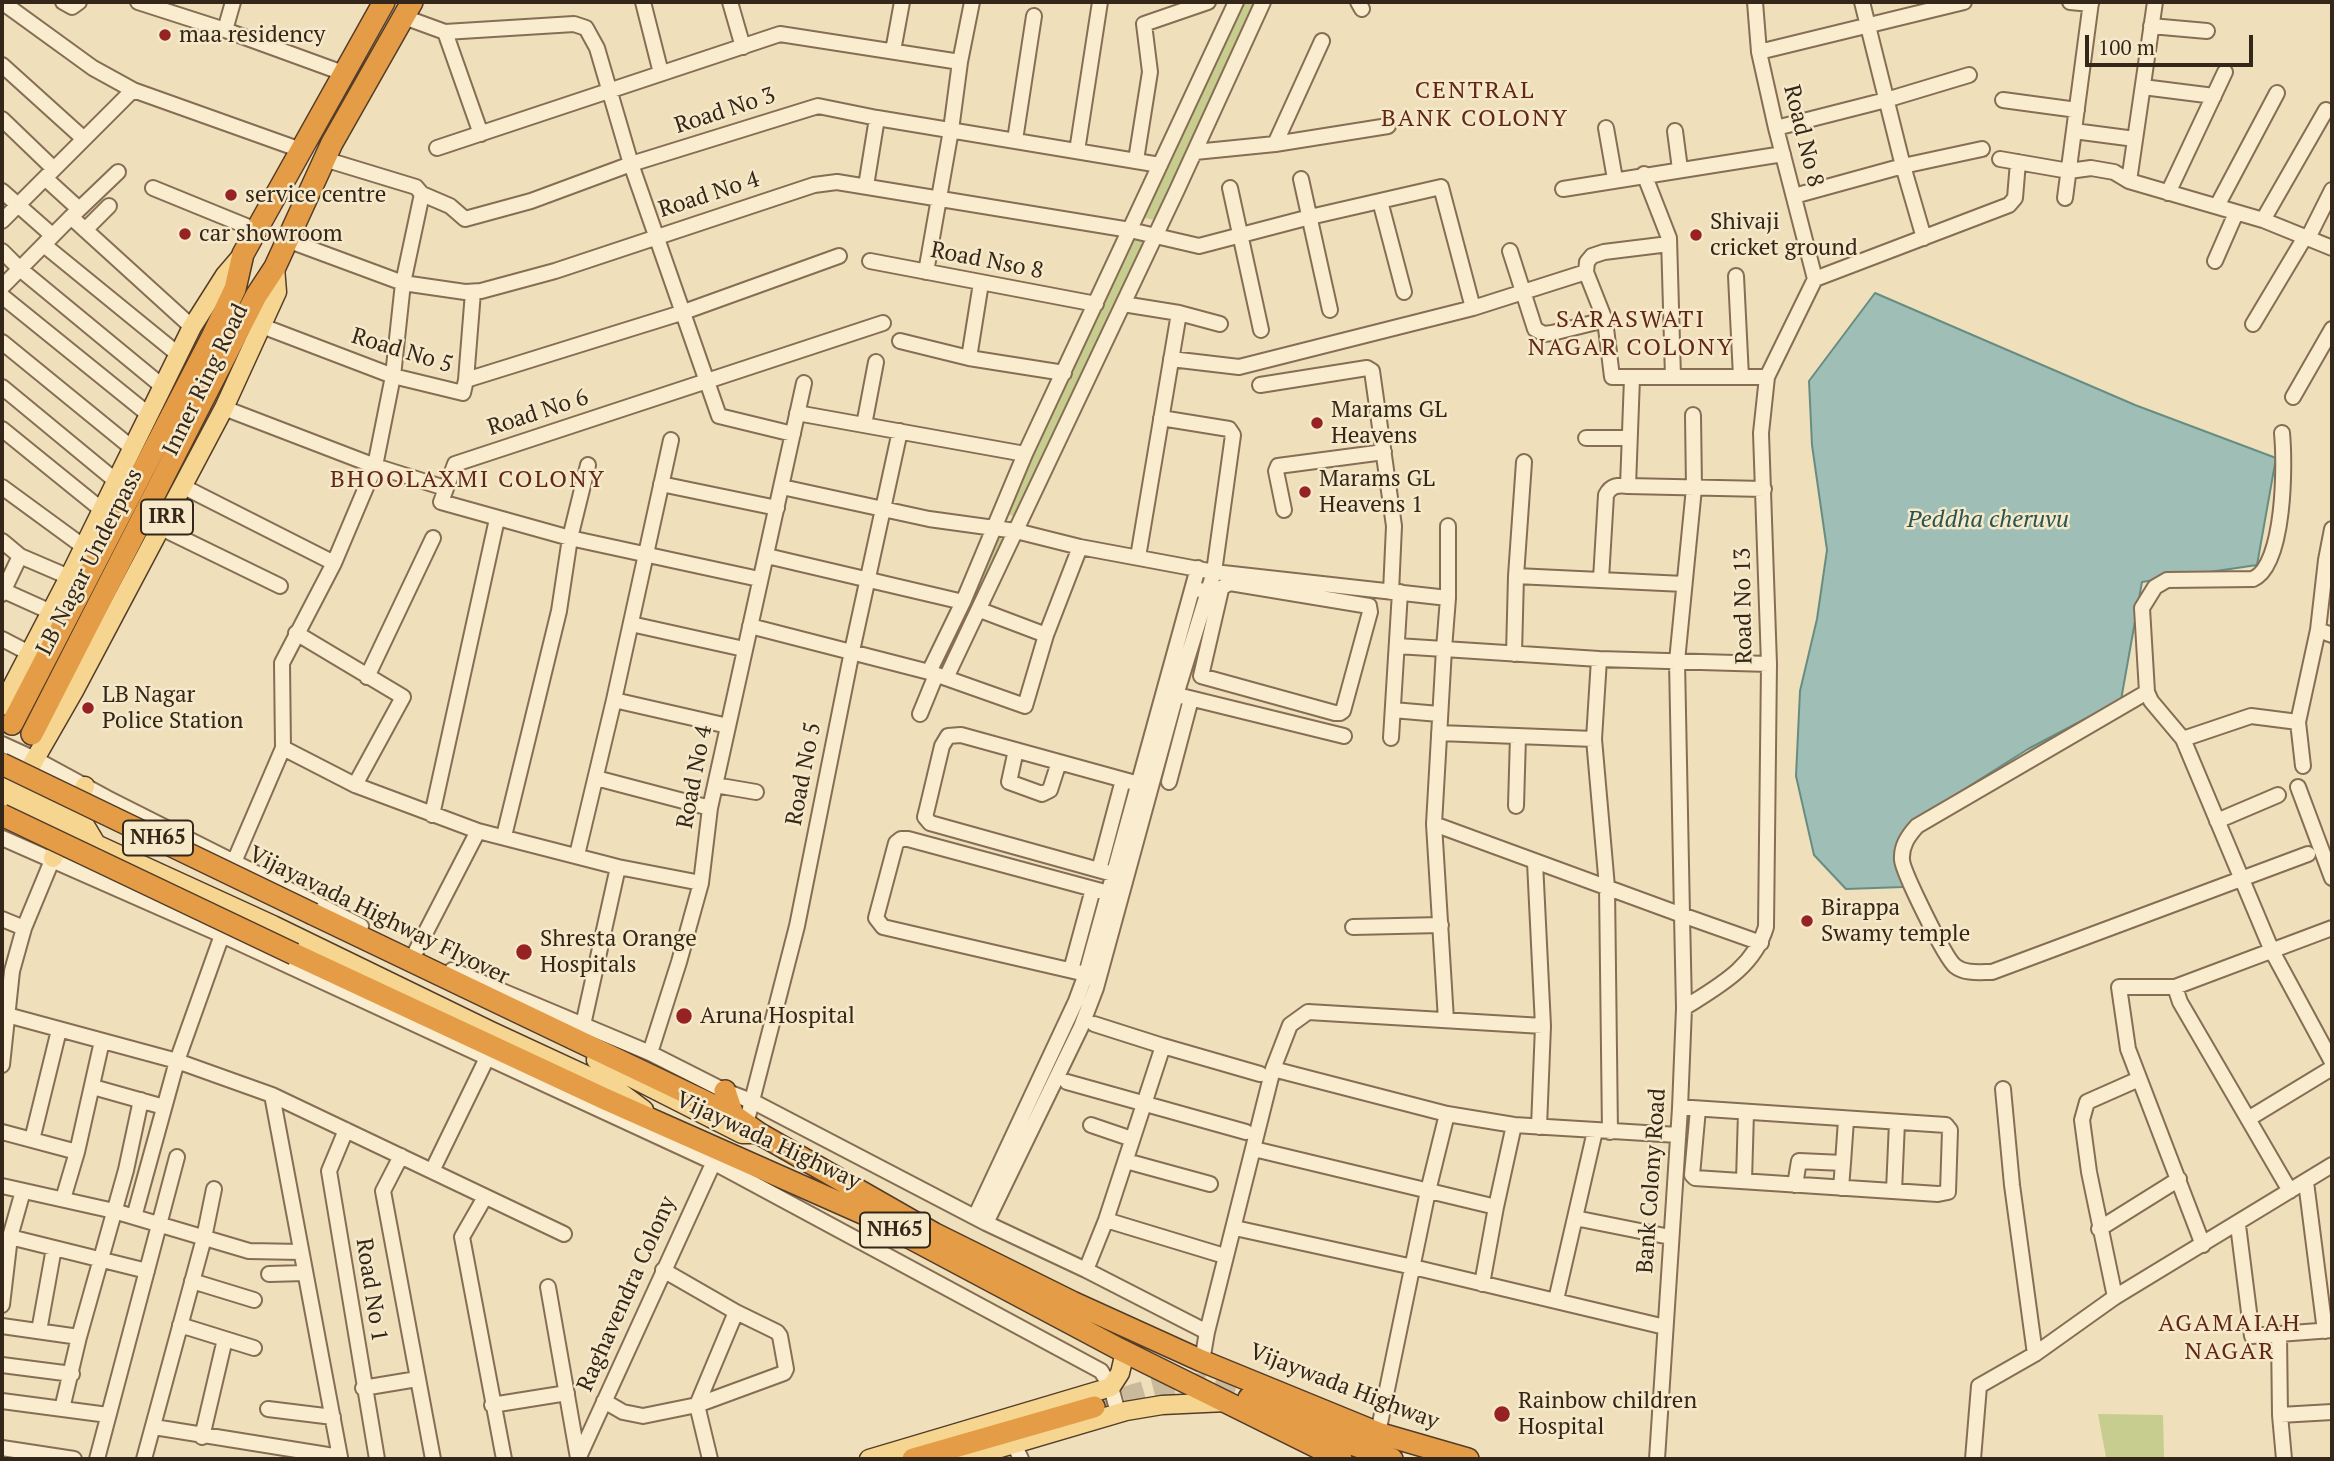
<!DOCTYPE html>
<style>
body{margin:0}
#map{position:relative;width:2334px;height:1461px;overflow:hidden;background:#efdfbb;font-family:"PT Serif",serif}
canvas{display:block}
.frame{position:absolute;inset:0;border:4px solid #34271a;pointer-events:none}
.scale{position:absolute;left:2085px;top:35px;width:168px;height:32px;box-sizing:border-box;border:4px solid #34271a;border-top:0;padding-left:9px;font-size:21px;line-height:24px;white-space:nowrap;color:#34271a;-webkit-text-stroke:5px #f6e9ca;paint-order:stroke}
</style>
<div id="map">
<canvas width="2334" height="1461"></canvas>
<div class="frame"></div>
<div class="scale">100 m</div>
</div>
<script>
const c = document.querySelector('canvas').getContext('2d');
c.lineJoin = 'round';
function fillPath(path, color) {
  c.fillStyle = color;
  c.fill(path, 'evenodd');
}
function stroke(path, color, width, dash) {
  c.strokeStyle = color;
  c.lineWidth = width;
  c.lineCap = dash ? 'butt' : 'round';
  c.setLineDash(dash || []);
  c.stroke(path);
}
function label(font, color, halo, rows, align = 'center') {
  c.font = font + ' "PT Serif",serif';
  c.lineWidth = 5;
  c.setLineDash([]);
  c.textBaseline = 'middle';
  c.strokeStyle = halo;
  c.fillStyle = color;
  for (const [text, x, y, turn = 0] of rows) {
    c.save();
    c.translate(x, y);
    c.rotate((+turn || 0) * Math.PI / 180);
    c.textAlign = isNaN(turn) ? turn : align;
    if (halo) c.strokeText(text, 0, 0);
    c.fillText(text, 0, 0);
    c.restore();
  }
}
fillPath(new Path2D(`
 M1242 2H1257L1155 220 1145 218 1144 213Z
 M1133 236 1146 241 1020 513 1013 516 1008 514 1007 507Z
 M997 536 1005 541 952 657 943 653Z
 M2098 1414 2163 1415 2164 1458 2106 1457Z`), '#c6cd8f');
const water = new Path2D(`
 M1875 293 2135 405 2276 458 2257 565 2142 582 2121 700 2028 749 1914 821 1903 887 1846 889 1814 855 1796 776 1800 691 1817 619 1827 550 1812 445 1809 381Z`);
fillPath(water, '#9fbfb6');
stroke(water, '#678d83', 2);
stroke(new Path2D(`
 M1094 1407C1153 1390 1189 1369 1249 1398`), '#caba9b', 21, [21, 10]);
const minor = new Path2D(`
 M2 2 93 68 133 90 301 150
 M63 2 72 7 79 2
 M138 2 225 30 343 73
 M643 2 661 73
 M730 2 743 47
 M1358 2 1362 9
 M1755 2 1759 52 1776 128 1815 279
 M1862 2 1903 166 1924 238
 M2070 2 2091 4
 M404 17 445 32 574 24 586 28 597 48 631 164 719 416 793 434
 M2151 26 2207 31
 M225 30 233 2
 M445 32 481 134
 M893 51 902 2
 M1759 52 1964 2
 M2 65 84 139
 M2143 87 2214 96
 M2003 100 2077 110
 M2 119 54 169
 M1606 128 1615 179
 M1776 128 1886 100 1969 75
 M1675 131 1680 169
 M2074 131 2135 139
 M1015 140 1034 16
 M1275 144 1322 41
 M437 148 780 34 960 62 972 2
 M1077 151 1100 2
 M1195 152 1275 144 1388 126
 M324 159 416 187 422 194 450 206 465 219 531 201 631 164 818 106 877 118 1160 165
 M2000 159 2069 171 2091 168 2114 172 2129 181 2263 220 2332 248
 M1136 160 1150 72 1144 24 1208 2
 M1644 174 1669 238 1673 377
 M45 178 79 209
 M1301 179 1330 310
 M2129 181 2155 2
 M866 186 877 118
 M153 188 256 230
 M1230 188 1261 330
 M1563 189 1783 154
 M2 191 52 235
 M2168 193 2225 72
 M1794 196 1903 166 1982 149
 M2065 198 2091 2
 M1380 201 1404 292
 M2217 206 2277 93
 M71 217 118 172
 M2263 220 2326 110
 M2 221 133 90
 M85 230 109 206
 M2308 238 2332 190
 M287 240 403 283 465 292 481 291 555 271 814 185 837 182 1130 230 1199 246 1310 217 1441 187 1473 308
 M1669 244 1604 252 1592 256 1587 262 1586 272 1605 320 1612 377H1767
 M44 245 179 355
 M2 251 20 269 162 386
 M1510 251 1535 329 1544 334 1552 333 1605 320
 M870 261 1096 304
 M2215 261 2236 213
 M926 272 951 130 960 62
 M1736 276 1741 377
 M1815 279 2009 205 2015 198 2018 162
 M2 287 71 217 192 327
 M2 296 148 414
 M1123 304 1179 313 1138 557
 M1179 313 1220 324
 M2253 324 2305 237
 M262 326 393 376 463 393 466 380 681 313 839 256
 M900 341 969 358 1064 373
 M2 342 132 448
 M969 358 981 283
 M1171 359 1239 367 1473 308 1586 272
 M466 380 473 292
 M1260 385 1367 368 1372 371 1394 526 1391 592
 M2 387 116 481
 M2293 397 2332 329
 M224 408 375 466 445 488
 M797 413 1025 454
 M1693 415 1694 488 1677 661 1682 915 1761 943
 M864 425 876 362
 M2 429 102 510
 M2282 433C2285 464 2285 565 2253 579L2167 580 2155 587 2142 608 2147 692 2151 701 2183 739 2272 951 2332 1062
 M1586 438H1629
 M661 484 777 508
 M1628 486 1764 489
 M2 487 84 547
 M184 487 334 563
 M782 487 929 519 1016 531 1080 547 1214 572 1448 598 1444 649 1397 646
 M1284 510 1276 471 1278 466 1384 452
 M1448 526V598
 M161 528 280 586
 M2 541 20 556 69 577
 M767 556 963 602
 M1516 576 1684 584
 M759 579 570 538 441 502 455 464 883 323
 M1601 579 1606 495C1611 485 1618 485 1628 486L1632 378
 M2 590 51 612
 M1200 590 1220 594 1221 588 1230 583 1369 606 1370 612 1343 711 1340 713H1335L1201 676 1220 594
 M2 594 20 556
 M980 610 1046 635 1080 547
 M631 624 744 649
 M750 626 929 672 1025 706 1046 635
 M2318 630 2332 635
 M296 633 403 697 355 785
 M2 639 29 653
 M1514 654 1516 576 1524 462
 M1599 659 1594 739 1607 887 1610 1132
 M929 672 963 602 1025 454 1236 2
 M367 677 433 538
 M946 678 1177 190 1263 2
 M2147 692 1917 826C1908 836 1901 846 1902 860 1903 872 1945 958 1955 966 1965 974 1980 972 1992 972L2308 854
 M1169 693 1344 736
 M614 700 728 726
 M1393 710 1439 714
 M920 714 936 675
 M1439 733 1594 739
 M1391 738 1400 592
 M2183 739 2251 716 2298 722
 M2 744 35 759 107 798 361 926
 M283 748 355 785 478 831 618 867 701 883
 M1016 750 1009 782 1042 794 1050 790 1059 762
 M2303 766 2298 722 2318 630 2326 560 2332 529
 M596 778 710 808
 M1169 782 1191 699
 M715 785 756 792
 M2298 787 2332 878
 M1516 806 1518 736
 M432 815 497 519
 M2217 821 2278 795
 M1434 824 1446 1020
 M504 836 559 611 570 538 588 465
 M2 838 222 935 713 1162 1101 1371 1111 1387 1118 1413
 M577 855 614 700 671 440
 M234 862 283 748 282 663 334 563 375 466 393 376 403 283 422 194
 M1535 862 1543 1026 1539 1127
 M1099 870 1123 780
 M1113 874 930 823 925 817 927 809 942 746 948 736 961 735 1146 786
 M2 919 24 928
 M1353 927 1441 925
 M415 953 478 831
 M452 970 650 1053 725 1091 754 1102 986 1223 1086 1270 1207 1332
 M1071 970 1093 889
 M1086 974 883 927 876 918 896 843 901 839H908L1116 895
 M2175 987H2119L2128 1049 2203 1245
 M1684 1008 1682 915 1434 824 1444 649 1599 659 1769 664
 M7 1015 177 1061 272 1095 564 1234
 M1094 1024 1163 1046
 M583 1025 618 867
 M650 1053 679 962 701 883 710 808 804 383
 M2 1065 12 971 24 928 53 858
 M1273 1069 1447 1114 1514 1125 1678 1135
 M1067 1082 1246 1132
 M93 1087 164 1107
 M2003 1089 2012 1185 2035 1354
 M1680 1108H1692L1946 1125 1950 1130 1948 1192 1938 1194 1695 1178 1692 1175 1698 1109
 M2248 1119 2332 1068
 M746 1124 797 926 852 651 900 431
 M1091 1125 1132 1139
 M346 1130 329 1171 377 1459
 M2 1132 77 1152
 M32 1140 59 1030
 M1254 1149 1496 1207 1482 1284
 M401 1156 383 1191 433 1459
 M1126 1161 1210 1184
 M1843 1163 1846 1120
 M432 1171 487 1058
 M1744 1181 1746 1112
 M2306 1182 2325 1331
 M1795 1185 1799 1161 1843 1163 1841 1188
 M2 1186 114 1211 249 1251 301 1252
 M1894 1191 1897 1122
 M2290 1191 2180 1002 2175 987 2332 928
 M485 1197 462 1237 504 1459
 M63 1199 77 1152 102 1041
 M1496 1207 1514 1125
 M134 1217 177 1061 222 935
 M975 1217 1076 1001 1086 974 1198 568
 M1575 1218 1670 1237
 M1106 1220 1218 1254
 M986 1223 1081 1027 1096 988 1176 695 1214 572 1233 435 1229 429 1161 418
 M2238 1225 2252 1336 2332 1330
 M1235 1228 1413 1267 1665 1327
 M2099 1229 2179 1179
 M10 1237 147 1271
 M663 1270 736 1312 697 1405 710 1459
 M1086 1270 1106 1220 1163 1046 1260 1074
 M269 1274 305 1273
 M192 1281 254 1300
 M548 1287 578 1458
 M2115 1297 2089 1172 2082 1120 2087 1102 2139 1079
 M1556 1300 1595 1131
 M2 1305 10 1237 23 1191
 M180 1325 254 1348
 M2 1326 79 1337
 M39 1331 54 1248
 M2279 1334 2280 1415 2332 1412
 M1202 1361 1207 1332 1273 1069 1290 1025 1308 1012 1543 1026
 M2 1365 72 1374
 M363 1388 417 1379
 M2 1401 108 1415
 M604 1401 623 1412 643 1416 697 1405 784 1373 786 1369 780 1336 777 1332 736 1312
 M492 1405 567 1393
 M62 1409 79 1337 126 1170 141 1100
 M268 1409 333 1417
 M2280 1415 2284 1459
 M154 1427 340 1457 272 1095
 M1378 1433 1428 1191 1447 1114
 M202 1437 225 1339
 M1014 1444 1021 1459
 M2 1448 74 1459
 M97 1459 177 1157
 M144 1459 204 1238 214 1189
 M578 1459 717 1155
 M1657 1459 1680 1108 1684 1008C1717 987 1754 968 1766 927L1769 664 1761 433 1767 377 1815 279
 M1973 1459 1979 1386 2035 1354 2115 1297 2332 1165`);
const major = new Path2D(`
 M2 706 69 577 192 327 225 275 243 254
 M2 782 83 822 95 842
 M2 801 273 925 491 1031 616 1089 644 1110
 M4 813 74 691 224 408 277 292 275 267
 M73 813 85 786
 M53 858 65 830
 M596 1060 742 1134H760
 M869 1459 1111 1387 1120 1373 1125 1352
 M963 1459 1126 1411 1162 1405 1226 1402`);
const highway = new Path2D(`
 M12 724 212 337 235 289 243 254 384 2
 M32 734 256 296 275 267 332 143 412 2
 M313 914 733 1115 760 1134 935 1234 1072 1302 1202 1361 1378 1433 1468 1459
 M294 954 605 1099 869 1216 1119 1349 1341 1459
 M725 1091 733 1115
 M1249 1398 1341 1440 1392 1459
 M913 1459 1094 1407`);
stroke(minor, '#866e54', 18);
stroke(major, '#533c29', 21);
stroke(highway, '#533c29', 24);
stroke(minor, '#faecce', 14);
stroke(major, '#f5d58f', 18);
stroke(highway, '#e49d46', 21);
const highwayBridge = new Path2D(`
 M2 764 313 914
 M2 815 294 954`);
stroke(highwayBridge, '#533c29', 24, []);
stroke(highwayBridge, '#e49d46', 21);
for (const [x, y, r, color] of [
 [165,35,7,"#972224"],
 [231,195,7,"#972224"],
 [185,234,7,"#972224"],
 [1696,235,7,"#972224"],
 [1317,423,7,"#972224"],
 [1305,492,7,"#972224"],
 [88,708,7,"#972224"],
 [1807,921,7,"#972224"],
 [524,952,9,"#972224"],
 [684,1016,9,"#972224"],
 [1502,1414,9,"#972224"]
]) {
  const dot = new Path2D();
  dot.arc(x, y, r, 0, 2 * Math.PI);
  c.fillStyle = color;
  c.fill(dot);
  stroke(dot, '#f6e9ca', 2.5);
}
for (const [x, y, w] of [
 [167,517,52],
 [158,838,70],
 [895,1230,70]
]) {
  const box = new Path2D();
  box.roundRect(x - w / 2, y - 17.5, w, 35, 5);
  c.fillStyle = '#f6e9ca';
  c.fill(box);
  stroke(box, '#34271a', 2);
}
label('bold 21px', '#34271a', null, [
 ["IRR",167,517],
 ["NH65",158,838],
 ["NH65",895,1230]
]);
label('23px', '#34271a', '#f6e9ca', [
 ["maa residency",179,35],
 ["service centre",245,195],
 ["Shivaji",1710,222],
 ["cricket ground",1710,248],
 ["car showroom",199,234],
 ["Marams GL",1331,410],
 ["Heavens",1331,436],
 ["Marams GL",1319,479],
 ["Heavens 1",1319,505],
 ["LB Nagar",102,695],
 ["Police Station",102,721],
 ["Birappa",1821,908],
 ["Swamy temple",1821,934],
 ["Shresta Orange",540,939],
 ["Hospitals",540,965],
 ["Aruna Hospital",700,1016],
 ["Rainbow children",1518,1401],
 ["Hospital",1518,1427]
], 'left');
label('23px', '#34271a', '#f6e9ca', [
 ["Road No 3",725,111,-18],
 ["Road No 8",1803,136,76],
 ["Road No 4",709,195,-18],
 ["Road Nso 8",987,261,11],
 ["Road No 5",402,351,17],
 ["Inner Ring Road",206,380,-64],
 ["Road No 6",538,413,-18],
 ["LB Nagar Underpass",90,562,-63],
 ["Road No 13",1744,606,-91],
 ["Road No 5",804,774,-79],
 ["Road No 4",695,777,-79],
 ["Vijayavada Highway Flyover",379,916,26],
 ["Vijaywada Highway",768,1141,25],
 ["Bank Colony Road",1652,1181,-86],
 ["Road No 1",371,1290,81],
 ["Raghavendra Colony",627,1294,-66],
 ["Vijaywada Highway",1344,1387,21]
]);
c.letterSpacing = '2px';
label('24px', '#632718', '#f6e9ca', [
 ["CENTRAL",1475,91],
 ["BANK COLONY",1475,119],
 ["SARASWATI",1631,320],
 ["NAGAR COLONY",1631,348],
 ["BHOOLAXMI COLONY",468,480],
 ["AGAMAIAH",2230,1324],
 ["NAGAR",2230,1352]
]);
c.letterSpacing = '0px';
label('italic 24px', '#285552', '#f6e9ca', [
 ["Peddha cheruvu",1988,520]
]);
</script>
